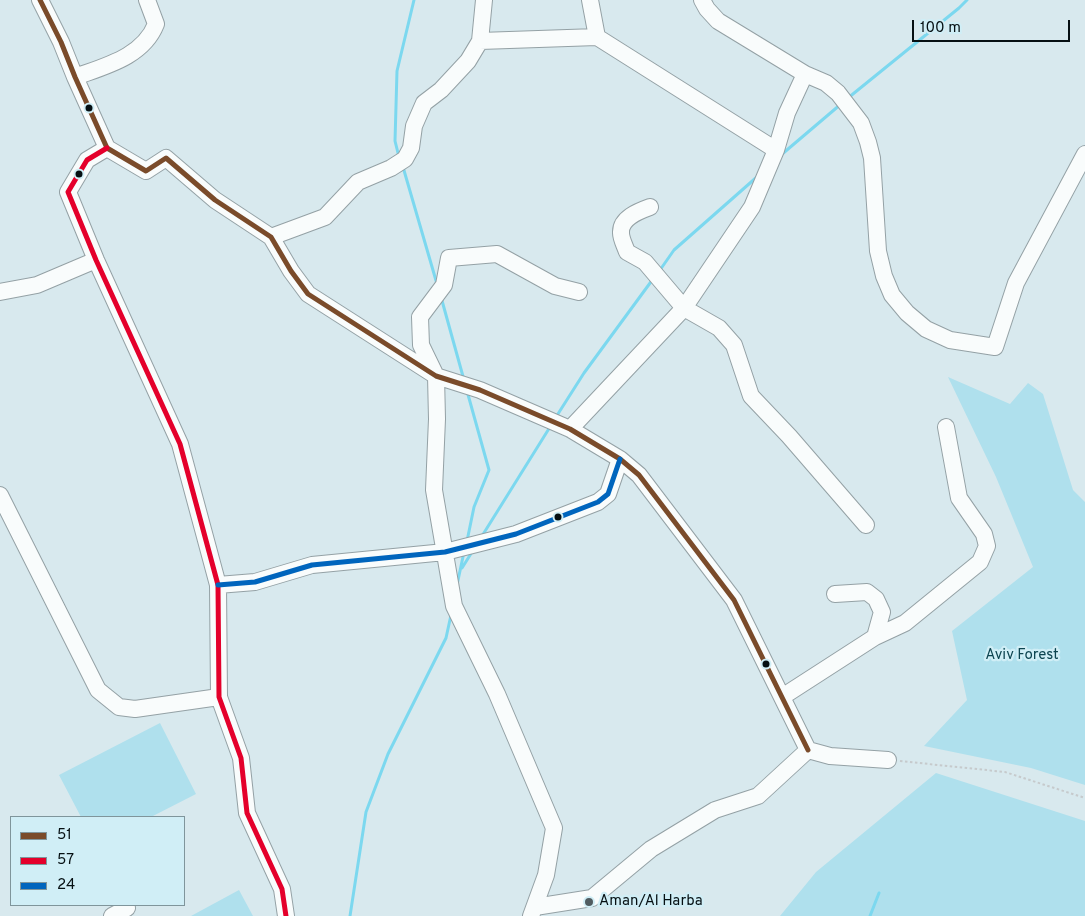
<!DOCTYPE html>
<style>
body{margin:0}
#map{position:relative;width:1085px;height:916px;overflow:hidden;background:#d8e9ee;font-family:Overpass,sans-serif}
canvas{display:block}
.legend{position:absolute;left:10px;top:816px;width:175px;height:90px;box-sizing:border-box;background:#d0eef6;border:1px solid #7f959b;margin:0;padding:6px 9px;list-style:none;font-size:15px;color:#061013}
.legend li{display:flex;align-items:center;gap:10px;height:25px}
.legend b{width:25px;border:1px solid #7f959b}
.scale{position:absolute;left:912px;top:20px;width:158px;height:22px;box-sizing:border-box;border:2px solid #061013;border-top:0;padding-left:6px;font-size:15px;line-height:18px;white-space:nowrap;color:#061013;-webkit-text-stroke:4px #d0eef6;paint-order:stroke}
</style>
<div id="map">
<canvas width="1085" height="916"></canvas>
<ul class="legend">
<li><b style="height:6px;background:#7a4b2a"></b>51</li>
<li><b style="height:6px;background:#e4002b"></b>57</li>
<li><b style="height:6px;background:#0065bd"></b>24</li>
</ul>
<div class="scale">100 m</div>
</div>
<script>
const c = document.querySelector('canvas').getContext('2d');
c.lineJoin = 'round';
function fillPath(path, color) {
  c.fillStyle = color;
  c.fill(path, 'evenodd');
}
function stroke(path, color, width, dash) {
  c.strokeStyle = color;
  c.lineWidth = width;
  c.lineCap = dash ? 'butt' : 'round';
  c.setLineDash(dash || []);
  c.stroke(path);
}
function label(font, color, halo, rows, align = 'center') {
  c.font = font + ' Overpass,sans-serif';
  c.lineWidth = 4.5;
  c.setLineDash([]);
  c.textBaseline = 'middle';
  c.strokeStyle = halo;
  c.fillStyle = color;
  for (const [text, x, y, turn = 0] of rows) {
    c.save();
    c.translate(x, y);
    c.rotate((+turn || 0) * Math.PI / 180);
    c.textAlign = isNaN(turn) ? turn : align;
    if (halo) c.strokeText(text, 0, 0);
    c.fillText(text, 0, 0);
    c.restore();
  }
}
fillPath(new Path2D(`
 M948 377 1010 404 1028 383 1043 394 1073 490 1085 502V785L1031 768 924 746 967 700 952 631 1033 567 996 477Z
 M160 723 196 794 151 817H81L59 775Z
 M936 773 1085 821V916H780L816 872Z
 M239 890 253 916H191Z`), '#afe0ed');
stroke(new Path2D(`
 M848 98 959 8 967 0
 M781 155 841 104
 M399 157 395 141 397 71 414 0
 M403 167 437 284
 M660 270 674 250 758 176
 M441 297 464 380
 M556 417 584 373 653 279
 M482 536 550 427
 M467 541 474 507 489 470 467 391
 M462 568 472 552
 M457 585 464 552
 M350 916 366 812 388 754 446 638 451 615
 M870 916 879 893`), '#7cd8ef', 3);
const minor = new Path2D(`
 M40 0 61 42 75 77 107 148 146 171 166 158 215 200 271 237 291 271 308 294 436 376 480 390 570 429 620 459 639 475 734 600 808 750
 M590 0 597 37
 M702 0 707 9 718 21 805 74 826 83 838 93 861 123 868 142 872 158 878 251 884 276 892 295 907 313 926 329 950 340 995 347 1016 283 1085 154
 M480 41 597 37 776 150
 M75 77C105 66 143 57 156 24L147 0
 M107 148 87 160 68 192 96 260 180 444 218 585 219 697 241 758 247 813 282 889 286 916
 M650 207C639 211 620 218 621 233 621 239 625 246 627 252L645 262 684 308 719 328 734 345 751 396 789 436 866 525
 M271 237 325 217 358 182 391 168 405 159 411 148 414 126 424 103 441 90 468 61 480 41 484 0
 M0 292 37 285 96 260
 M570 429 684 308 752 207 776 150 787 113 805 74
 M0 495 98 690 119 707 135 709 219 697
 M218 585 255 582 312 565 445 552 516 534 598 502 608 494 620 459
 M835 594 867 592 876 599 882 612 875 637
 M782 697 875 637 905 623 980 562 987 546 984 534 959 498 946 427
 M535 907 592 898 651 849 715 810 758 796 808 750 830 756 888 760
 M112 916 127 908
 M531 916 546 875 554 828 497 694 454 606 434 490 437 419 436 376 421 345 420 317 444 285 449 258 497 254 555 286 579 292`);
stroke(minor, '#94a1a5', 18);
stroke(new Path2D(`
 M900 761 1005 772 1085 798`), '#c6cacc', 2, [2.5, 2.5]);
stroke(minor, '#f9fcfc', 16);
stroke(new Path2D(`
 M40 0 61 42 75 77 107 148 146 171 166 158 215 200 271 237 291 271 308 294 436 376 480 390 570 429 620 459 639 475 734 600 808 750`), '#7a4b2a', 5);
stroke(new Path2D(`
 M107 148 87 160 68 192 96 260 180 444 218 585 219 697 241 758 247 813 282 889 286 916`), '#e4002b', 5);
stroke(new Path2D(`
 M218 585 255 582 312 565 445 552 516 534 598 502 608 494 620 459`), '#0065bd', 5);
for (const [x, y, r, color] of [
 [89,108,4.5,"#061013"],
 [79,174,4.5,"#061013"],
 [558,517,4.5,"#061013"],
 [766,664,4.5,"#061013"],
 [589,902,5,"#505c60"]
]) {
  const dot = new Path2D();
  dot.arc(x, y, r, 0, 2 * Math.PI);
  c.fillStyle = color;
  c.fill(dot);
  stroke(dot, '#d0eef6', 2);
}
label('15px', '#0d4551', '#d0eef6', [
 ["Aviv Forest",1022,656]
]);
label('15px', '#061013', '#d0eef6', [
 ["Aman/Al Harba",599,902]
], 'left');
</script>
